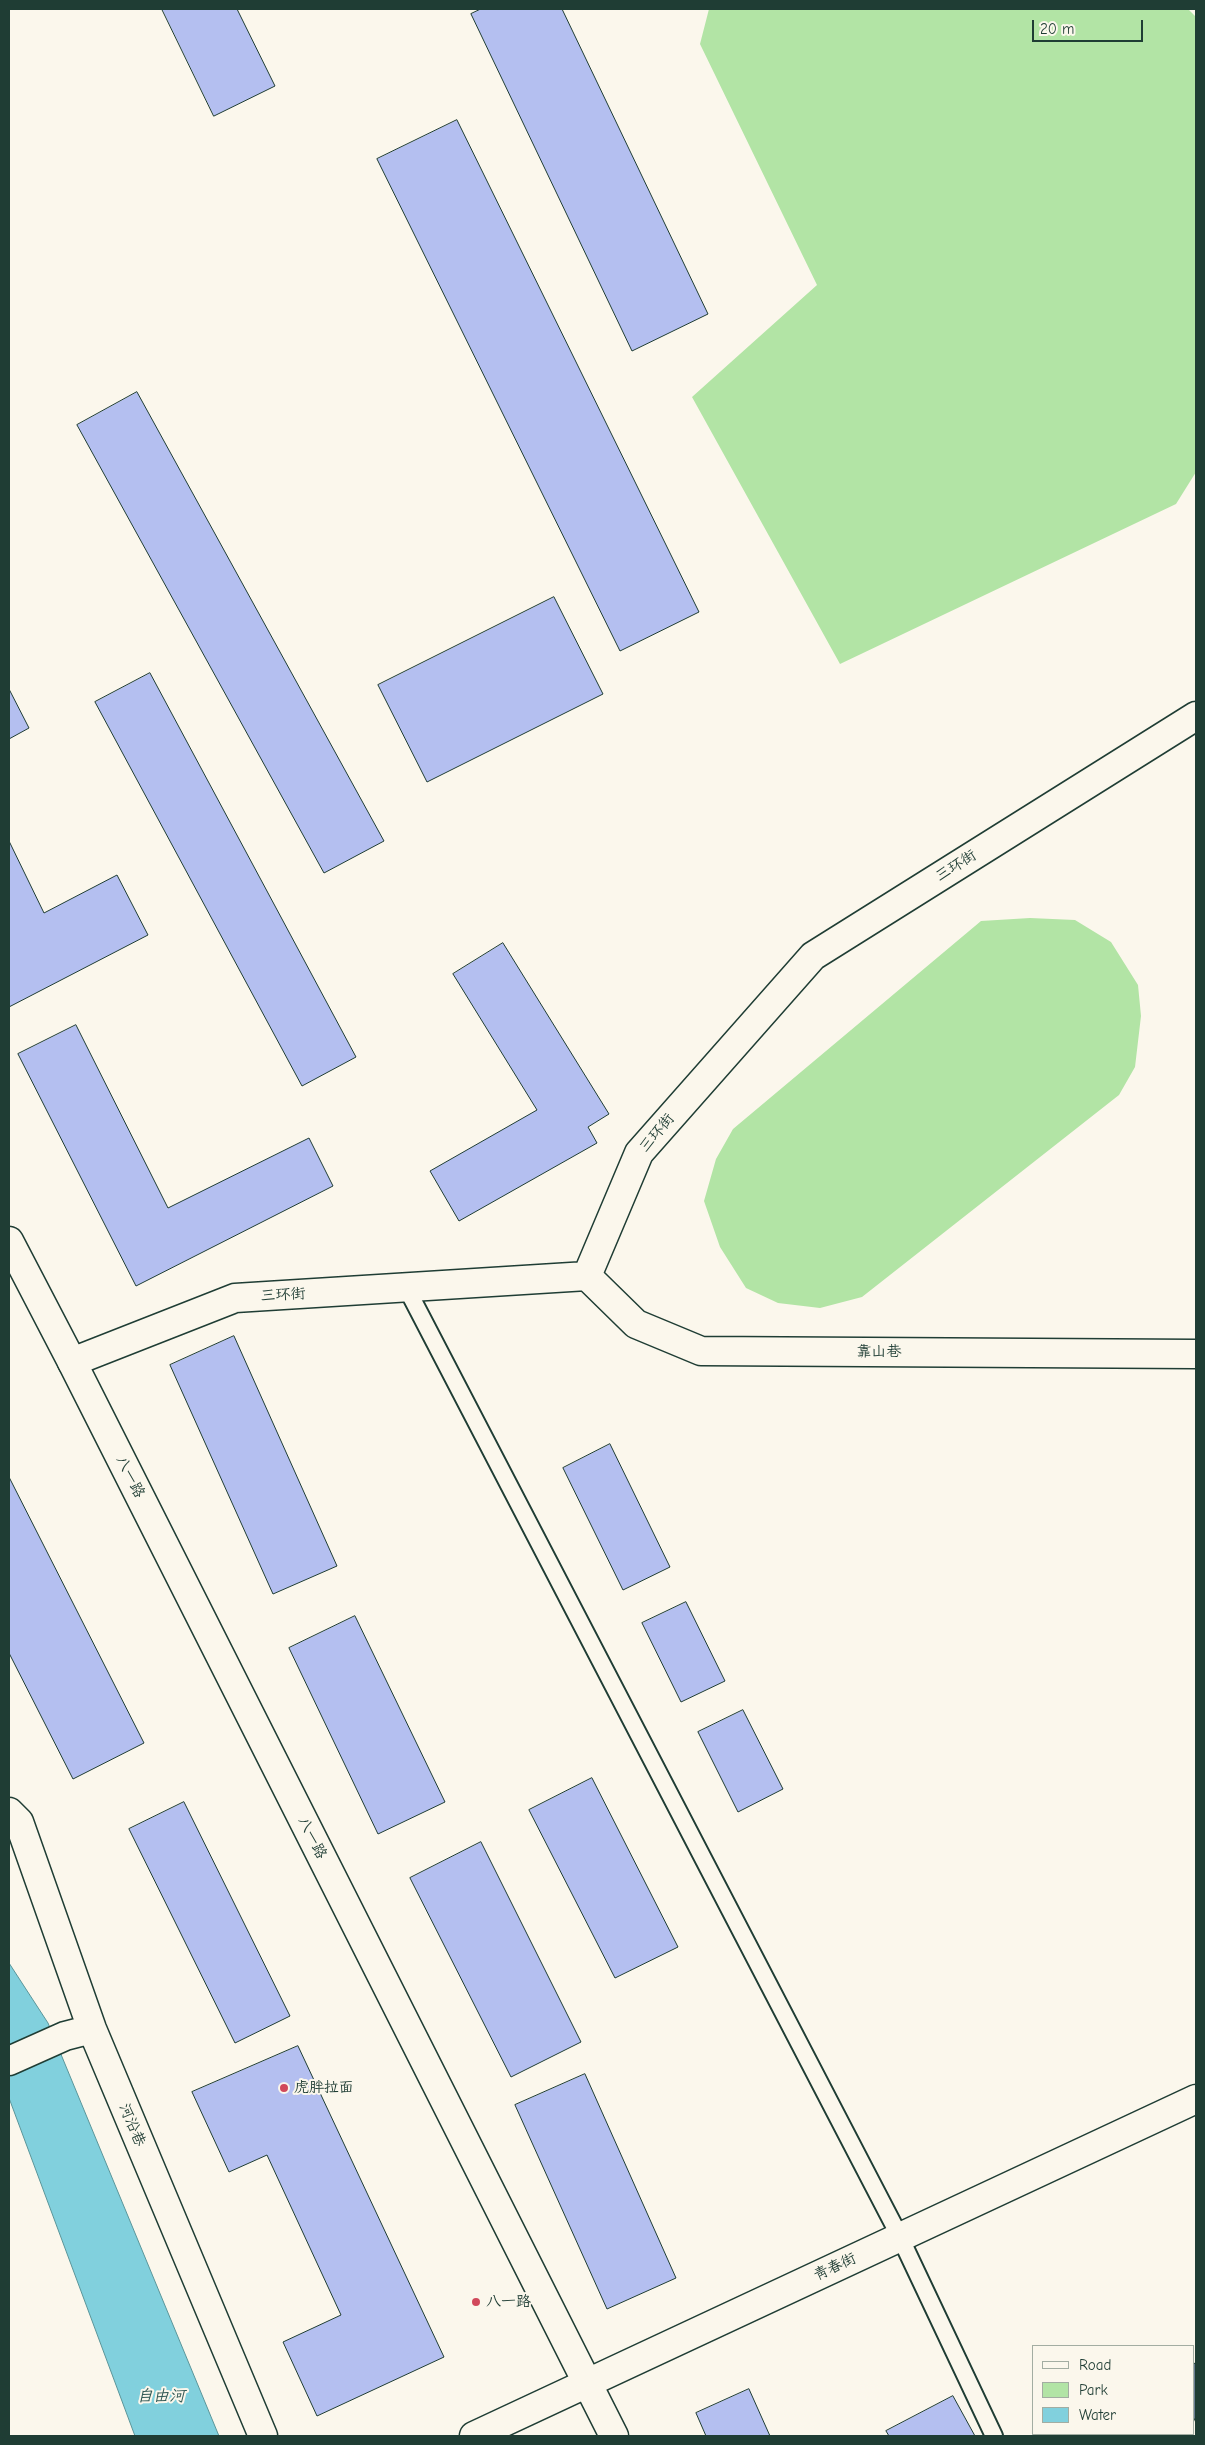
<!DOCTYPE html>
<meta charset="utf-8">
<style>
body{margin:0}
#map{position:relative;width:1205px;height:2445px;overflow:hidden;background:#fbf7ec;font-family:"Comic Neue",sans-serif}
canvas{display:block}
.frame{position:absolute;inset:0;border:10px solid #1f3d34;pointer-events:none}
.legend{position:absolute;left:1032px;top:2345px;width:162px;height:90px;box-sizing:border-box;background:#fbf7ec;border:1px solid #a3ada2;margin:0;padding:6px 9px;list-style:none;font-size:15px;color:#1f3d34}
.legend li{display:flex;align-items:center;gap:10px;height:25px}
.legend b{width:25px;border:1px solid #a3ada2}
.scale{position:absolute;left:1032px;top:20px;width:111px;height:22px;box-sizing:border-box;border:2px solid #1f3d34;border-top:0;padding-left:6px;font-size:15px;line-height:18px;white-space:nowrap;color:#1f3d34;-webkit-text-stroke:4px #fbf7ec;paint-order:stroke}
</style>
<div id="map">
<canvas width="1205" height="2445"></canvas>
<div class="frame"></div>
<ul class="legend">
<li><b style="height:6px;background:#fbf7ec"></b>Road</li>
<li><b style="height:14px;background:#b2e4a5"></b>Park</li>
<li><b style="height:14px;background:#81d0dd"></b>Water</li>
</ul>
<div class="scale">20 m</div>
</div>
<script>
const c = document.querySelector('canvas').getContext('2d');
c.lineJoin = 'round';
function fillPath(path, color) {
  c.fillStyle = color;
  c.fill(path, 'evenodd');
}
function stroke(path, color, width, dash) {
  c.strokeStyle = color;
  c.lineWidth = width;
  c.lineCap = dash ? 'butt' : 'round';
  c.setLineDash(dash || []);
  c.stroke(path);
}
function label(font, color, halo, rows, align = 'center') {
  c.font = font + ' "Comic Neue","LXGW WenKai TC",sans-serif';
  c.lineWidth = 4;
  c.setLineDash([]);
  c.textBaseline = 'middle';
  c.strokeStyle = halo;
  c.fillStyle = color;
  for (const [text, x, y, turn = 0] of rows) {
    c.save();
    c.translate(x, y);
    c.rotate((+turn || 0) * Math.PI / 180);
    c.textAlign = isNaN(turn) ? turn : align;
    if (halo) c.strokeText(text, 0, 0);
    c.fillText(text, 0, 0);
    c.restore();
  }
}
fillPath(new Path2D(`
 M709 9H1188L1196 17V472L1176 504 840 664 692 397 817 285 700 44Z
 M1030 918 1075 920 1111 942 1138 985 1141 1016 1135 1067 1119 1095 862 1297 820 1308 778 1303 746 1288 720 1247 704 1201 716 1159 733 1129 981 921Z`), '#b2e4a5');
const water = new Path2D(`
 M9 1963 48 2023 219 2436H135L9 2098Z`);
fillPath(water, '#81d0dd');
stroke(water, '#5a9599', 1);
const building = new Path2D(`
 M162 9H237L275 86 214 116Z
 M481 9H562L708 314 632 351 471 14Z
 M457 120 699 612 620 651 377 159Z
 M137 392 384 841 324 873 77 425Z
 M554 597 603 694 427 782 378 685Z
 M150 673 356 1057 302 1086 95 702Z
 M9 689 29 728 9 739Z
 M9 841 44 913 117 875 148 935 9 1007Z
 M503 943 609 1114 588 1127 597 1143 459 1221 430 1171 537 1110 453 974Z
 M76 1025 168 1208 309 1138 333 1186 136 1286 18 1054Z
 M234 1336 337 1566 273 1594 170 1365Z
 M610 1444 670 1567 623 1590 563 1468Z
 M9 1477 144 1743 73 1779 9 1653Z
 M686 1602 725 1681 681 1702 642 1623Z
 M355 1616 445 1802 378 1834 289 1648Z
 M743 1710 783 1789 738 1812 698 1732Z
 M592 1778 678 1947 615 1978 529 1810Z
 M184 1802 290 2016 235 2043 129 1829Z
 M481 1842 581 2042 511 2077 410 1878Z
 M298 2046 444 2357 317 2416 283 2342 341 2315 267 2155 229 2172 192 2092Z
 M585 2074 676 2278 607 2309 515 2105Z
 M1196 2363V2423L1194 2418V2364Z
 M749 2389 770 2436H706L696 2413Z
 M953 2396 975 2436H889L886 2431Z`);
fillPath(building, '#b4bff0');
stroke(building, '#1f3d34', 1);
const service = new Path2D(`
 M406 1287 900 2237 994 2436`);
const minor = new Path2D(`
 M587 1276 639 1153 813 956 1196 716
 M587 1276 636 1324 701 1351 1196 1354
 M72 1362 235 1298 587 1276
 M9 1812 19 1822 92 2029 263 2436
 M9 2061 65 2036 92 2029
 M474 2436 1196 2099`);
const secondary = new Path2D(`
 M9 1241 72 1362 614 2436`);
stroke(service, '#1f3d34', 20);
stroke(minor, '#1f3d34', 31);
stroke(secondary, '#1f3d34', 31);
stroke(service, '#fbf7ec', 16);
stroke(minor, '#fbf7ec', 28);
stroke(secondary, '#fbf7ec', 28);
for (const [x, y, r, color] of [
 [284,2088,5,"#d1495b"],
 [476,2302,5,"#d1495b"]
]) {
  const dot = new Path2D();
  dot.arc(x, y, r, 0, 2 * Math.PI);
  c.fillStyle = color;
  c.fill(dot);
  stroke(dot, '#fbf7ec', 2);
}
label('15px', '#1f3d34', '#fbf7ec', [
 ["三环街",956,866,-32],
 ["三环街",657,1133,-50],
 ["三环街",283,1295,-3],
 ["靠山巷",879,1352],
 ["八一路",130,1477,63],
 ["八一路",312,1838,63],
 ["河沿巷",132,2125,67],
 ["青春街",835,2267,-25]
]);
label('15px', '#1f3d34', '#fbf7ec', [
 ["虎胖拉面",294,2088],
 ["八一路",486,2302]
], 'left');
label('italic 16px', '#335a56', '#fbf7ec', [
 ["自由河",161,2396]
]);
</script>
